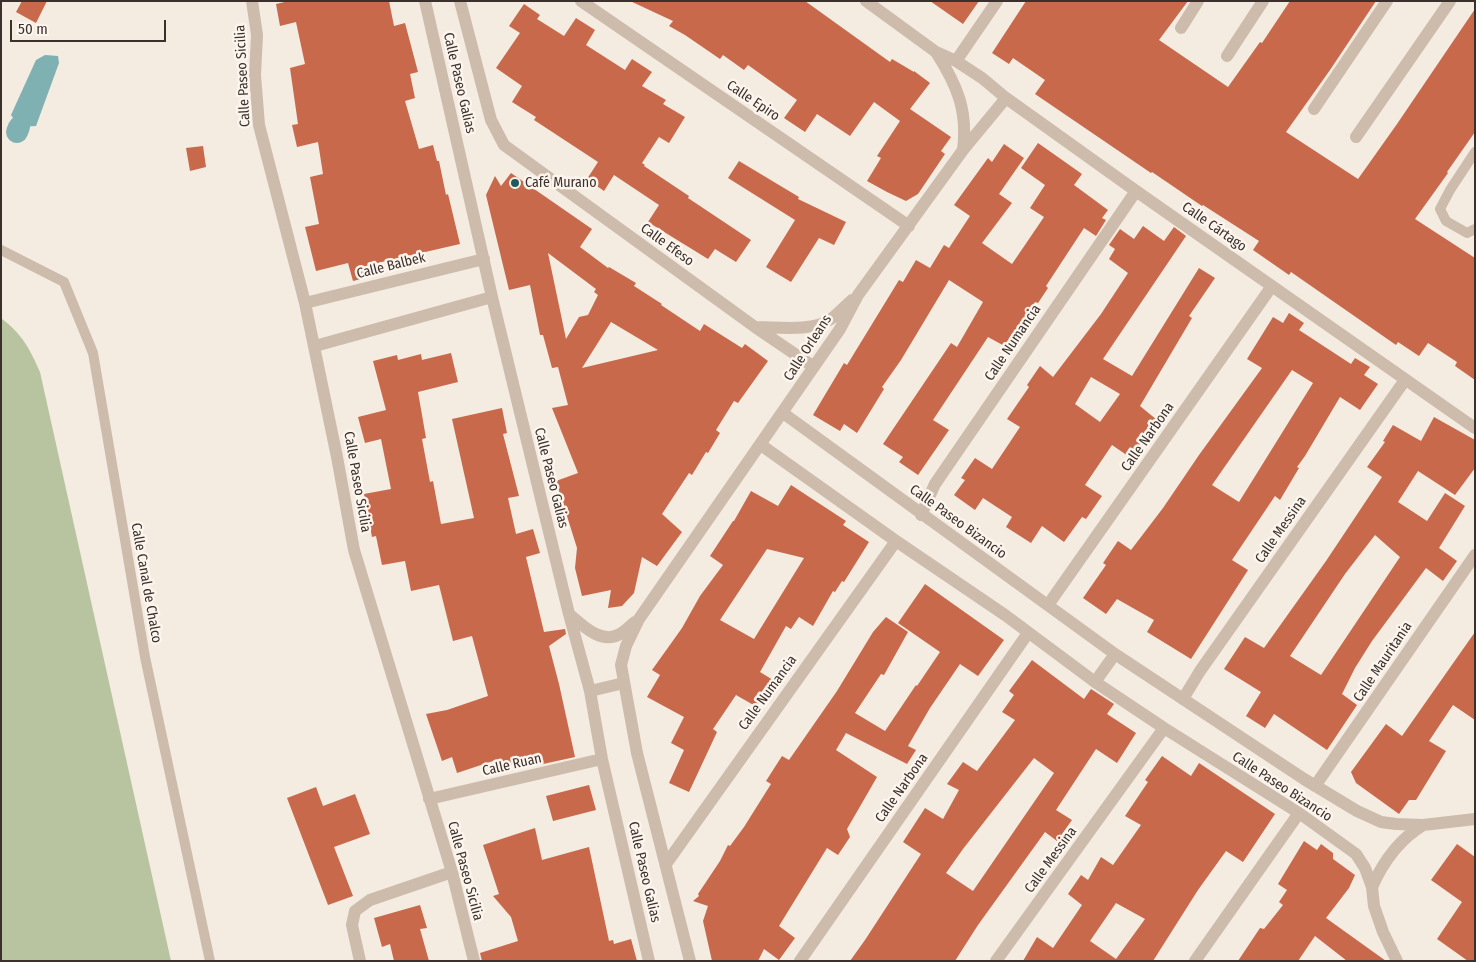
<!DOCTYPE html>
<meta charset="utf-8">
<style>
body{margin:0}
#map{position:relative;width:1476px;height:962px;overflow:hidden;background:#f4ebe1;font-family:"Fira Sans Condensed",sans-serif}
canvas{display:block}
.frame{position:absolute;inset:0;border:2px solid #3b302b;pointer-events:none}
.scale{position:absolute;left:10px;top:20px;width:156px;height:22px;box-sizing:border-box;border:2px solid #3b302b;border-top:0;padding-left:6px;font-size:15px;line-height:18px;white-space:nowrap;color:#3b302b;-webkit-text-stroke:4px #fbf5ee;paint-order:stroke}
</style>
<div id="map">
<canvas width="1476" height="962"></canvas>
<div class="frame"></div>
<div class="scale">50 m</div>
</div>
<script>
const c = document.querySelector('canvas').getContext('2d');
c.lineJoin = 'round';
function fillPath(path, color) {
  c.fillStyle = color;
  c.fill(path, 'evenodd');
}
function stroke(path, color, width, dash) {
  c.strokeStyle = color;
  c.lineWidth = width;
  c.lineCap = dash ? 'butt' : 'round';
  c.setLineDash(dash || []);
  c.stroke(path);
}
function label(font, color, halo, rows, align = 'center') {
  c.font = font + ' "Fira Sans Condensed",sans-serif';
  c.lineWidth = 5;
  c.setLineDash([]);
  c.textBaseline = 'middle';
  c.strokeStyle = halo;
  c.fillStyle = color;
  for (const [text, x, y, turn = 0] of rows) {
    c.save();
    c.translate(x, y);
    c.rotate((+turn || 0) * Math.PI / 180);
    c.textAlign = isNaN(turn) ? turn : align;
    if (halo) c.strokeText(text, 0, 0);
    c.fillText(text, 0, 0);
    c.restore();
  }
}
fillPath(new Path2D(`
 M1 318C23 335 29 348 40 372L171 961H1Z`), '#b8c4a0');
fillPath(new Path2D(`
 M45 55 58 56 59 63 36 126 19 127 11 115 36 60Z`), '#7fb0b2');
stroke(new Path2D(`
 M17 132 19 127`), '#7fb0b2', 22);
fillPath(new Path2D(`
 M22 1H47L36 23 16 12Z
 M289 1H389L394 26 405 23 418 72 410 74 415 98 405 101 419 149 433 145 437 161H439L446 195 448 194 460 244 373 264V267L367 269 369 277 353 281 348 263 316 271 305 227 319 224 310 177 323 174 318 142 297 147 292 125 298 124 290 68 305 64 296 22 280 26 276 4Z
 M630 1H805L890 62 892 59 914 72V71L930 83 910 109 951 137 941 151 945 154 918 194 906 201 887 192 867 181 881 158 877 156 900 121 874 102 850 136 817 114 805 132 784 118 797 100 748 65 744 70 723 55 720 59 685 35 669 26 673 21Z
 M930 1H979L963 24Z
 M1026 1H1188L1159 40 1228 87 1260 42 1262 43 1290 1H1376L1330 70 1286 132 1358 179 1397 124 1475 9V132L1447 172 1448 173 1415 219 1475 258V380L1455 366 1457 362 1428 343 1419 356 1398 342 1396 345 1291 272 1289 275 1253 250 1259 241 1203 205 1202 206 1152 172 1151 173 1035 94 1045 80 1013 58 1009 64 992 53Z
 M524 4 540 15 537 19 564 36 576 18 595 30 586 45 625 70 632 59 652 72 642 86 666 100 663 104 685 117 669 143 659 137 642 163 645 165 644 166 689 196 688 198 751 240 736 262 715 249 708 259 648 222 659 205 614 175 604 191 587 179 598 162 534 120 536 117 512 102 522 86 496 68 520 33 509 26Z
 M1038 143 1082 174 1074 185 1108 210 1102 218 1106 220 1096 236 1084 228 1046 286 1048 288 1038 303 1035 302 1008 348 988 337 933 420 949 430 918 475 899 462 903 457 883 444 951 343 957 347 983 302 949 280 901 360 882 387 884 389 857 433 844 424 840 431 813 415 844 363 847 365 899 280 903 282 916 260 930 268 944 245 949 248 970 216 954 205 988 158 992 162 1004 144 1024 158 999 194 1012 203 982 243 1012 264 1044 217 1030 208 1045 185 1021 168Z
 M203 146 206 167 190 171 186 148Z
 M739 161 799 197 798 199 846 222 834 245 819 238 791 282 766 267 795 220 728 178Z
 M511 173 592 229 580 247 608 268 609 267 636 283 634 286 662 304 661 305 700 331 704 324 742 348 745 344 768 361 738 403 734 401 716 430 720 433 708 453 706 452 692 475 689 473 662 514 682 532 657 566 642 557 634 593 622 606 608 608 611 590 582 596 575 568 577 548 556 481 578 473 552 408 568 405 558 367 552 368 543 335H540L530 285 509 290 486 195 495 176 501 186ZM548 253 596 289 594 292 598 295 588 315 579 317 566 339ZM611 322 658 350 582 368Z
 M1143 226 1164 241 1174 227 1186 236 1103 359 1132 376 1199 268 1215 278 1189 316 1192 318 1140 406 1157 420 1131 458 1112 445 1085 485 1102 496 1086 519 1082 517 1064 542 1042 526 1031 543 1006 527 1012 517 983 498 975 510 954 495 965 480 961 478 975 458 992 469 1020 427 1007 419 1029 387 1027 385 1040 366 1053 377 1101 314 1128 273 1109 259 1115 249 1109 245 1120 229 1134 239ZM1091 377 1120 394 1100 422 1075 404Z
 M1289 313 1304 323 1299 330 1351 364 1355 358 1370 367 1364 375 1378 384 1360 410 1340 397 1305 456 1297 467 1299 468 1280 500 1275 496 1232 560 1248 570 1191 659 1147 632 1154 620 1117 599 1106 614 1083 598 1106 565 1103 563 1118 541 1131 550 1163 508 1199 455 1262 368 1247 359 1273 317 1283 323ZM1292 370 1313 383 1239 502 1212 485Z
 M451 353 458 382 418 392 426 438 422 439 430 482 433 481 441 524 474 518 452 419 502 408 507 433 503 434 519 496 508 498 516 534 533 529 540 553 526 557 544 632 565 629 566 634 549 646 559 684 575 757 534 766 533 759 499 769 496 760 457 773 452 757 442 761 426 714 447 710 488 696 472 636 453 641 439 585 411 591 405 561 382 565 376 536 372 537 364 494 391 489 381 439 365 443 358 417 386 410 373 361 397 355 398 360 421 354 422 360Z
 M1434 417 1475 440V468L1455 495 1418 471 1398 502 1427 521 1445 493 1465 506 1439 548 1457 561 1443 581 1426 568 1372 641 1355 668 1342 694 1357 705 1327 750 1274 714 1265 728 1246 716 1261 692 1224 669 1245 637 1264 648 1326 561 1382 477 1367 467 1385 442 1383 441 1393 425 1421 441ZM1375 535 1400 557 1321 675 1290 656 1345 574Z
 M791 485 846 521 843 525 869 542 844 582 842 581 835 592 833 591 813 626 799 617 791 629 786 626 760 672 773 680 757 707 736 695 713 729 717 732 689 792 669 783 684 750 671 743 684 717 647 697 660 675 652 670 682 628 700 596 723 565 710 556 733 521H734L751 491 778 506ZM767 549 804 558 754 639 720 620Z
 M925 584 1004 640 978 676 960 664 930 708 908 746 916 750 907 764 846 733 836 750 877 777 847 829 850 837 838 855 827 848 779 926 795 938 779 960 764 949 758 961H712L703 921 708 906 693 901 699 896 698 894 720 861 728 845 730 846 744 827 771 784 766 781 782 756 789 760 837 691 873 632 886 617 908 632 884 675 881 674 855 713 885 731 916 685 917 686 940 652 898 623Z
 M1475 632V720L1453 705 1429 741 1446 751 1416 800H1409L1399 814 1356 783 1351 772 1386 724 1402 736Z
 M1032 660 1084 699 1091 689 1114 704 1107 714 1136 733 1117 763 1096 749 1056 810 1072 820 1057 841 1045 832 978 925 955 961H850L865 940 921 854 903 842 925 808 943 819 959 790 947 784 963 762 977 771 1015 720 1002 712 1014 695 1009 691ZM1034 758 1054 773 973 891 946 873 963 849Z
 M1162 756 1191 776 1199 763 1275 814 1243 862 1226 851 1198 890 1153 961H1023L1037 937 1053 948 1082 905 1068 894 1081 875 1088 880 1101 857 1113 865 1141 825 1125 816 1148 782 1145 780ZM1116 903 1145 919 1116 959 1090 941Z
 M589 785 596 810 553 821 546 796Z
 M316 787 323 806 355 794 370 834 334 847 353 896 328 905 287 798Z
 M535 828 542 860 589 847 609 941 613 940 614 944 631 939 637 961H482L480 953 518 941 511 917 493 896 499 894 483 845Z
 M1304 841 1317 850 1321 844 1333 853V859L1355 875 1349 888 1326 918 1386 961H1347L1315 936 1298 961H1238L1260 928 1264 929 1283 905 1279 902 1287 890 1278 884Z
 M1457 844 1475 857V961H1468L1437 939 1462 902 1431 880Z
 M420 905 427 928 420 929 429 961H394L390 944 382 947 374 918Z`), '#c8694b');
stroke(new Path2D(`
 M1475 152 1450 190 1440 209 1446 221 1467 233 1475 229
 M1 250 64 282 93 353 145 657 210 961`), '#cdbbac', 10);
stroke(new Path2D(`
 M252 1 257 35 255 75 259 125 305 303 337 457 354 550 452 872 474 961
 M425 1 492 297 569 614 590 691 602 759 649 961
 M460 1 491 120 504 145 755 327 814 367
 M581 1 909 226
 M866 1 936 52 956 61 982 78 1006 98 1136 191 1475 428
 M1181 28 1198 1
 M936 52C957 85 968 110 963 150
 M1227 56 1263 1
 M956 61 997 1
 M1314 109 1387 1
 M1356 137 1450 1
 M305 303 484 259
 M756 327C777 327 813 332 831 319 839 313 845 306 852 300
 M315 346 492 297
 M783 413 1115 654 1304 779 1357 811 1381 822 1396 824 1423 825 1475 819
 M761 445 896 541 1005 615 1095 682 1164 728 1299 813 1356 854 1365 868 1372 887 1374 906 1383 932 1397 961
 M921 515 935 484 1136 191
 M1048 605 1272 286
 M569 614C582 625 601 645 620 634 625 631 630 626 635 622
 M1095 682 1115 654
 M590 691 624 683
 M1183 699 1200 671 1405 380
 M1315 786 1475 555
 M429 799 602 759
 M666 864 896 541
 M1372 887C1383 862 1400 839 1423 825
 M360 961 352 925 355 911 370 900 452 872
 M690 961 637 753 621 665 626 646 639 619 840 329 858 295 963 150 1006 98
 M800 961 1028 633
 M996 961 1164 728
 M1195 961 1299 813`), '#cdbbac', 12);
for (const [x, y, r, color] of [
 [515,183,5,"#1f5a5e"]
]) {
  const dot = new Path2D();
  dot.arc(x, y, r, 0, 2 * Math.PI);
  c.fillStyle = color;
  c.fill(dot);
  stroke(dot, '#fbf5ee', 2);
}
label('14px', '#3b302b', '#fbf5ee', [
 ["Calle Paseo Sicilia",243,76,-93],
 ["Calle Paseo Galias",459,83,77],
 ["Calle Epiro",753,101,34],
 ["Calle Cártago",1214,227,35],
 ["Calle Efeso",667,245,36],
 ["Calle Balbek",391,266,-14],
 ["Calle Numancia",1013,343,-56],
 ["Calle Orleans",808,348,-57],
 ["Calle Narbona",1148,437,-55],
 ["Calle Paseo Galias",551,478,76],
 ["Calle Paseo Sicilia",357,482,80],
 ["Calle Paseo Bizancio",958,522,36],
 ["Calle Messina",1281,530,-55],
 ["Calle Canal de Chalco",146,583,80],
 ["Calle Mauritania",1383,662,-56],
 ["Calle Numancia",768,693,-54],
 ["Calle Ruan",512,765,-13],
 ["Calle Paseo Bizancio",1282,787,33],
 ["Calle Narbona",902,788,-55],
 ["Calle Messina",1051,860,-54],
 ["Calle Paseo Sicilia",465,871,75],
 ["Calle Paseo Galias",644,872,77]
]);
label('14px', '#3b302b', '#fbf5ee', [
 ["Café Murano",525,183]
], 'left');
</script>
